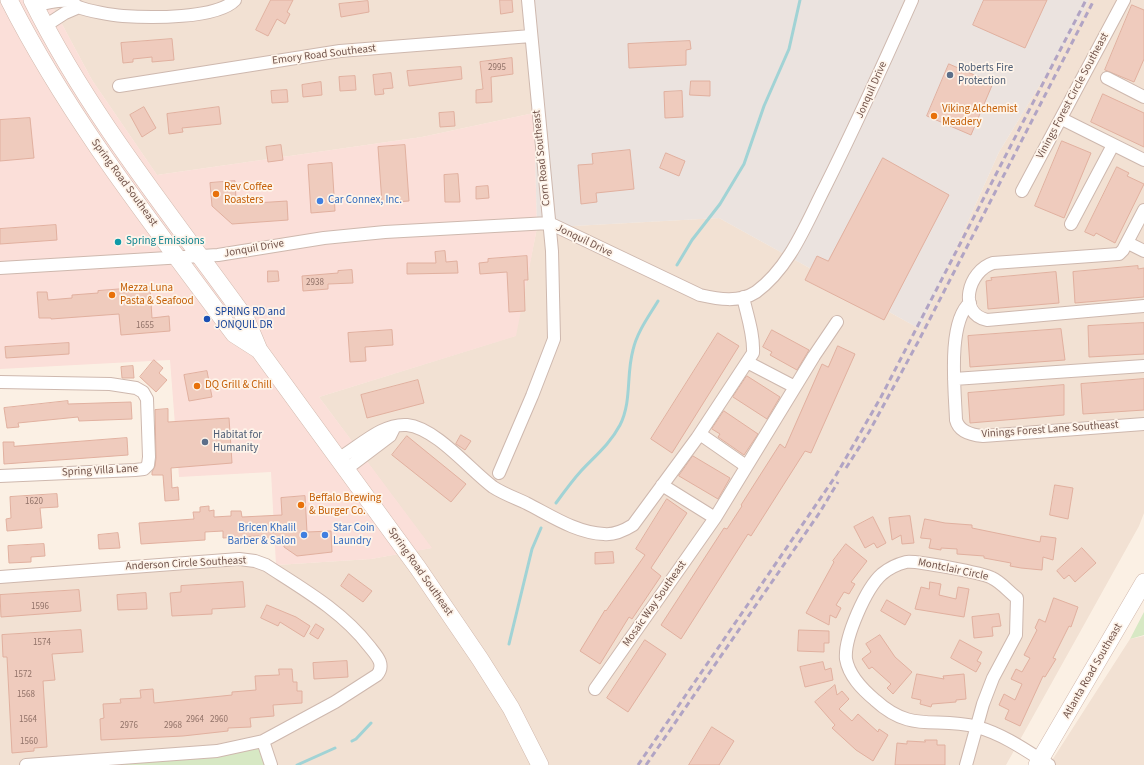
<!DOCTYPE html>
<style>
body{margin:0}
canvas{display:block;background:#fbf0e4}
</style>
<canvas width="1144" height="765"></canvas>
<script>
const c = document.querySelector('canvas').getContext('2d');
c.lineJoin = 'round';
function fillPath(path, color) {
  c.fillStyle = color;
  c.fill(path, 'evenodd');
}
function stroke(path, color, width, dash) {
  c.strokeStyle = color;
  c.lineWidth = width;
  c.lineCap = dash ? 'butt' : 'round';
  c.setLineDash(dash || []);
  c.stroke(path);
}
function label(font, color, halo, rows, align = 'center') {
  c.font = font + ' "Source Sans 3",sans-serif';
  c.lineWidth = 3.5;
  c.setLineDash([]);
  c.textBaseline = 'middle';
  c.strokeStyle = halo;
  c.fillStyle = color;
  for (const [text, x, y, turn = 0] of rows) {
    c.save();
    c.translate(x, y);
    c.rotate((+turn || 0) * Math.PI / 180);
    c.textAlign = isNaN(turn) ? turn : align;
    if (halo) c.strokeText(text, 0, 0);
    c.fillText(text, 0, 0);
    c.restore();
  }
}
fillPath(new Path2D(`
 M49 0H525L534 113 422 137 157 175 92 80Z
 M1089 0H1144V513L1139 526 1006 765H0V576L276 565 371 559 431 548 319 397 515 336 537 228 719 218 920 329 999 152 1082 16Z
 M1144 636V765H1049L1130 639Z`), '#f2e1d3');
fillPath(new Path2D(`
 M0 0H49L92 80 157 175 422 137 534 113 537 228 516 336 319 397 432 548 371 559 276 565 271 472 179 477 170 360 0 369Z`), '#fbdfd9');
fillPath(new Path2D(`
 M525 0H1089L1082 16 999 152 920 329 719 218 537 228 534 113Z`), '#ebe3df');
fillPath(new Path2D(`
 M1144 612V635L1130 639Z
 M263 741 271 765H26Z`), '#d7e8c4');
stroke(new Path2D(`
 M677 265 692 240 720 204 744 164 764 106 789 49 800 0
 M556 503C564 492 572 481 581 471 595 456 610 444 620 425 632 401 626 375 633 350 637 332 649 316 658 301
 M509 644 532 549 541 528
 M352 741 356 739 371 723
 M297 765 335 748`), '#a1d3d5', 3);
const building = new Path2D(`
 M271 0H293L287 12 290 14 285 24 277 19 268 36 256 30Z
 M500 0H512L513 12 501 14Z
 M984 0H1047L1025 48 973 25Z
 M368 1 369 12 341 17 339 4Z
 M1132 5 1144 10V59L1134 82 1105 70Z
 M172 39 174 60 152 62V57L133 59V62L123 63 121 43Z
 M690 41 691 49 686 50V65L629 68 628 44Z
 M512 58 513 74 491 77 492 102 476 103V90L483 89 480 62Z
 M949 64 993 83 971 135 927 116Z
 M461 67 462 79 409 86 407 71Z
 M391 73 393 88 383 89 384 94 375 95 373 75Z
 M355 76 356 90 340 91 339 77Z
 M691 81H710V96L690 95Z
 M321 82 322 95 303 97 302 85Z
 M287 90 288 102 272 103 271 91Z
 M682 91 683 117 665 118 664 92Z
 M1103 94 1144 113V147L1091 122Z
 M144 107 156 128 142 137 130 115Z
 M219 107 221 124 182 128 183 132 169 134 167 114Z
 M454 112 455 126 440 127 439 113Z
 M30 118 34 158 0 161V120Z
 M1062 141 1091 153 1064 218 1035 206Z
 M281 145 283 160 268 162 266 147Z
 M405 145 409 201 382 203 378 147Z
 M630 150 634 189 596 193 597 202 581 204 578 165 593 164 592 154Z
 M666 153 685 161 679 176 660 168Z
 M883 158 949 195 884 320 805 280 817 256 828 261Z
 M332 163 335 211 311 213 308 165Z
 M1117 167 1129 173 1127 176 1144 184 1115 243 1096 233 1094 236 1085 232Z
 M458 174 460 202H445L444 175Z
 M235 181 236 199 255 198V203L287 201 288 220 232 224 212 206 210 183Z
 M488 186 489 198 476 199V187Z
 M56 225 57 240 0 244V229Z
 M445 251 446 262 457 261 458 273 407 274V263H436L435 252Z
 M527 256 528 280H524L525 311 509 312 507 272 480 274 479 263 488 262V259Z
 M1138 266V269L1144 268V297L1075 303 1073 272Z
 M352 270 353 283 328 284V289L303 291 302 276 338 273V271Z
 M268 271H278L279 281 268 282Z
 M1056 272 1059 303 988 309 986 281 992 280 991 278Z
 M150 287 152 318 169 316 170 331 121 335 119 314 51 319V318H39L37 292H47L48 300 72 298V295L98 293V291Z
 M1144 323V354L1089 357 1088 326Z
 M1061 329 1065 360 970 367 968 336Z
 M392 330 393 345 365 347 366 361 350 362 348 333Z
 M772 330 809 350 797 370 770 355 772 352 763 347Z
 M718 333 739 346 672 453 651 439Z
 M69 343V354L6 358 5 347Z
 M838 346 855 354 811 453 805 451 751 536 748 534 681 639 661 625 724 528 727 529 742 506 741 505 780 444 785 448 822 364 828 367Z
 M154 360 163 368 159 373 167 380 156 392 140 377Z
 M133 366 134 378H122L121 367Z
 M207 371 212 397 189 401 184 375Z
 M747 376 780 397 767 419 733 397Z
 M1144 379V410L1083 414 1081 384Z
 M418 380 424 403 367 418 361 395Z
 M1064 385V415L970 423 968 393Z
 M68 401V404L131 402 132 419 79 421 78 417 18 423 19 427 7 428 4 408Z
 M168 409V422L229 418 232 463 171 468 172 488 178 487 179 500 165 501 163 475H152V472L155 466 156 458 155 410Z
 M724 411 758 434 744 455 718 437 720 434 712 429Z
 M461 435 471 441 465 450 456 444Z
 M407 436 466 484 451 502 392 455Z
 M127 438 128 455 4 464 3 442H14V446Z
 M693 456 730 478 718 499 679 476Z
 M1055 485 1073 488 1068 519 1050 515Z
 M57 494 58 507 40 508 42 528 7 531 6 519 11 518 10 497Z
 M305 496 307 532 331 531 332 552 297 556 284 547 283 538 260 540 259 536 223 538V531L205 532V540L141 544 139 523 194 519 193 512H200V507L209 506V511L214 510V517L231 516V511H241L242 517 282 515 281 498Z
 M667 499 687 513 651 568 661 576 632 619 629 617 600 664 580 651 605 610 606 611 645 555 636 549Z
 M910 516 914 543 902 544 901 535 892 540 889 518Z
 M873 517 886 543 877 548 874 543 865 548 854 527Z
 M925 519 945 523 972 525V528L1040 542 1041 536 1056 538 1053 560 1043 557 1042 570 1021 568 1010 566 1011 563 984 558V556L957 554V549L941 548V550L929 548 931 539 921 538Z
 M118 533 120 548 99 549 98 535Z
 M44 544 45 556 31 557V562L9 563 8 546Z
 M846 544 867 561 851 582 855 584 849 594 844 592 836 605 841 608 836 618 830 615 829 625 806 613 834 562 833 561Z
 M1082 548 1096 563 1075 582 1069 575 1064 579 1057 571Z
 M613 552 614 563 595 564V553Z
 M349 574 372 591 363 602 341 586Z
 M243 582 245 607 212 609V614L172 616 170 593 181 592V586Z
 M930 582 941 584 939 595 956 599 958 587 969 589 964 617 915 609 921 587 929 589Z
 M79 590 81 611 1 617 0 595Z
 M146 593 147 609 118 610 117 595Z
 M1054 598 1078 607 1071 627 1069 626 1053 658 1056 659 1045 677 1043 676 1020 726 1005 719 1009 710 999 705 1004 694 1015 700 1022 684 1011 679 1016 669 1022 672 1030 658 1024 655 1037 630 1035 628 1039 619 1045 622Z
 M887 600 911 614 905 625 881 611Z
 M267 605 296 617 310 626 304 637 280 622 278 626 261 618Z
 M999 614 1001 626 992 627 993 636 974 638 972 617Z
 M316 624 324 629 318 639 310 634Z
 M81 630 83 652 52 654 55 680 43 681 47 747 34 748V751L12 753 7 657H3L2 635Z
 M799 630 829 631V643H824V652L798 651Z
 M880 635 895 657 912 672 893 694 887 688 891 684 872 667 869 669 862 659 871 652 866 644Z
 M645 640 666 654 628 712 607 698Z
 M960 640 982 652 977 661 981 663 976 672 951 658Z
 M347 661 348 677 314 679 313 663Z
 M823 662 825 670 831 668 833 680 805 687 800 667Z
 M279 669H292L293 682H297V691H302V703L273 705 274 716 250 718 251 727 228 728V731L183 736 101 740 100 719 104 718 103 704 121 703 120 699 141 698 140 690 153 689 154 703 232 695V692L256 690 255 676 279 675Z
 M917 674 944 679 943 676 964 674 966 699 956 700V702L932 704 931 707 920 704 921 700 912 698Z
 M835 685 837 695 842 691 849 699 839 709 852 721 858 714 878 732 879 729 888 735 873 761 856 750 832 728 835 725 815 702Z
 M712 727 734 741 719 765H689Z
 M925 740H937V745H945V765H895L897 743 907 744V741L925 742Z`);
fillPath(building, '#efcbbd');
stroke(building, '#e1b09f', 1);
const minor = new Path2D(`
 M35 6C45 3 57 0 68 1 72 1 75 5 78 7 89 11 111 15 123 16 149 18 217 19 235 0
 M45 26 65 13 79 7
 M1107 78 1144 97
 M119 86 340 51 531 36
 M1062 119 1144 160
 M1022 191 1124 0
 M1144 210 1123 250 1119 254 993 263C968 271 957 313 987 320L1144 306
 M1071 224 1113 145
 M1128 243 1144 251
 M0 268 218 255 324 238 385 232 549 223 700 295C718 299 739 303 756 292 790 267 806 224 825 187 856 125 884 63 912 0
 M970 303C947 322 955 391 956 420 959 432 971 435 983 436L1144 424
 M747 362 795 387
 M954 379 1144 366
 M0 382 110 384 136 388 143 392 147 399 149 457 148 465 144 469 135 470 0 476
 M700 434 746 466
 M338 459C359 447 382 423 407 425 436 428 470 470 493 487 502 493 515 498 526 503 550 515 576 533 604 534 614 535 625 530 633 525L697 438 753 353C754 334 747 315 743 297
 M345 470 390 436 394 428
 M499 473 532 396 554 339 552 251 528 0
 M662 485 715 518
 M0 577 239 559 255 561 266 565C303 589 342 611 369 646 376 655 386 664 377 675L335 702 263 741 217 751 26 765
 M595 689 715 518 814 356 837 322
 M263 741 271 765
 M966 765 983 704 993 678 1016 635 1017 598C1009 592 1001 582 992 578 983 573 914 560 906 562 898 564 888 569 882 574 866 588 844 638 846 659 849 676 862 689 875 700 912 734 935 716 977 727 1003 734 1027 751 1049 765`);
const secondary = new Path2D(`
 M9 0C70 120 154 226 234 334L259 350
 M32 0C89 115 172 216 246 319L259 350 418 568 480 659 511 708 540 765
 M1037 765 1144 582`);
stroke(minor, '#ceb8ae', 14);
stroke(secondary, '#d1b8ac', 18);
stroke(minor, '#fff', 12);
stroke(secondary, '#fff', 17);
stroke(new Path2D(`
 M846 468 869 432 918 342 1094 0
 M638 765 835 477 881 397 1086 0
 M646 765 820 512 838 482`), '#b1a4c4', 3, [6, 4]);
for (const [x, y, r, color] of [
 [950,75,4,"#5c6f8a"],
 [934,116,4,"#e8710a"],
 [216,194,4,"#e8710a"],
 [320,201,4,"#3f7fe0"],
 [118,242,4,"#0f9aa8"],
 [112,295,4,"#e8710a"],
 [207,319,4,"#1a4fb4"],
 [197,386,4,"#e8710a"],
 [205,442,4,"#5c6f8a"],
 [301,505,4,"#e8710a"],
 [304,535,4,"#3f7fe0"],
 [325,535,4,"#3f7fe0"]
]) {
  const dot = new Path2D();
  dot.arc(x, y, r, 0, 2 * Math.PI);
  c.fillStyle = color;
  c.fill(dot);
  stroke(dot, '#fef4ea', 1.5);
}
label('9px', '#917268', null, [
 ["2995",497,68],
 ["2938",315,283],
 ["1655",145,326],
 ["1620",34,502],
 ["1596",40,607],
 ["1574",42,643],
 ["1572",23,675],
 ["1568",26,695],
 ["1564",28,720],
 ["2964",195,720],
 ["2960",219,720],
 ["2976",129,726],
 ["2968",173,726],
 ["1560",29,742]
]);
label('11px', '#72544b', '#fef4ea', [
 ["Emory Road Southeast",324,55,-7],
 ["Jonquil Drive",872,90,-66],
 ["Vinings Forest Circle Southeast",1073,96,-62],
 ["Corn Road Southeast",542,158,-96],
 ["Spring Road Southeast",124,183,54],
 ["Jonquil Drive",584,241,26],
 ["Jonquil Drive",254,249,-10],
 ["Vinings Forest Lane Southeast",1050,430,-4],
 ["Spring Villa Lane",100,471,-3],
 ["Anderson Circle Southeast",186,564,-3],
 ["Montclair Circle",953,570,12],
 ["Spring Road Southeast",420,572,55],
 ["Mosaic Way Southeast",655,604,-55],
 ["Atlanta Road Southeast",1093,671,-60]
]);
label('11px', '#4e5e75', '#fef4ea', [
 ["Roberts Fire",958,69],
 ["Protection",958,82],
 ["Habitat for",213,436],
 ["Humanity",213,449]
], 'left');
label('11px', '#c56008', '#fef4ea', [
 ["Viking Alchemist",942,110],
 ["Meadery",942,123],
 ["Rev Coffee",224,188],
 ["Roasters",224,201],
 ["Mezza Luna",120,289],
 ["Pasta & Seafood",120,302],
 ["DQ Grill & Chill",205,386],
 ["Beffalo Brewing",309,499],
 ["& Burger Co.",309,512]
], 'left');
label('11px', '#366cbe', '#fef4ea', [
 ["Car Connex, Inc.",328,201],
 ["Bricen Khalil",296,529,"right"],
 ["Barber & Salon",296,542,"right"],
 ["Star Coin",333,529],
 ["Laundry",333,542]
], 'left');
label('11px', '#0d838f', '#fef4ea', [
 ["Spring Emissions",126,242]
], 'left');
label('11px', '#164399', '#fef4ea', [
 ["SPRING RD and",215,313],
 ["JONQUIL DR",215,326]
], 'left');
</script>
